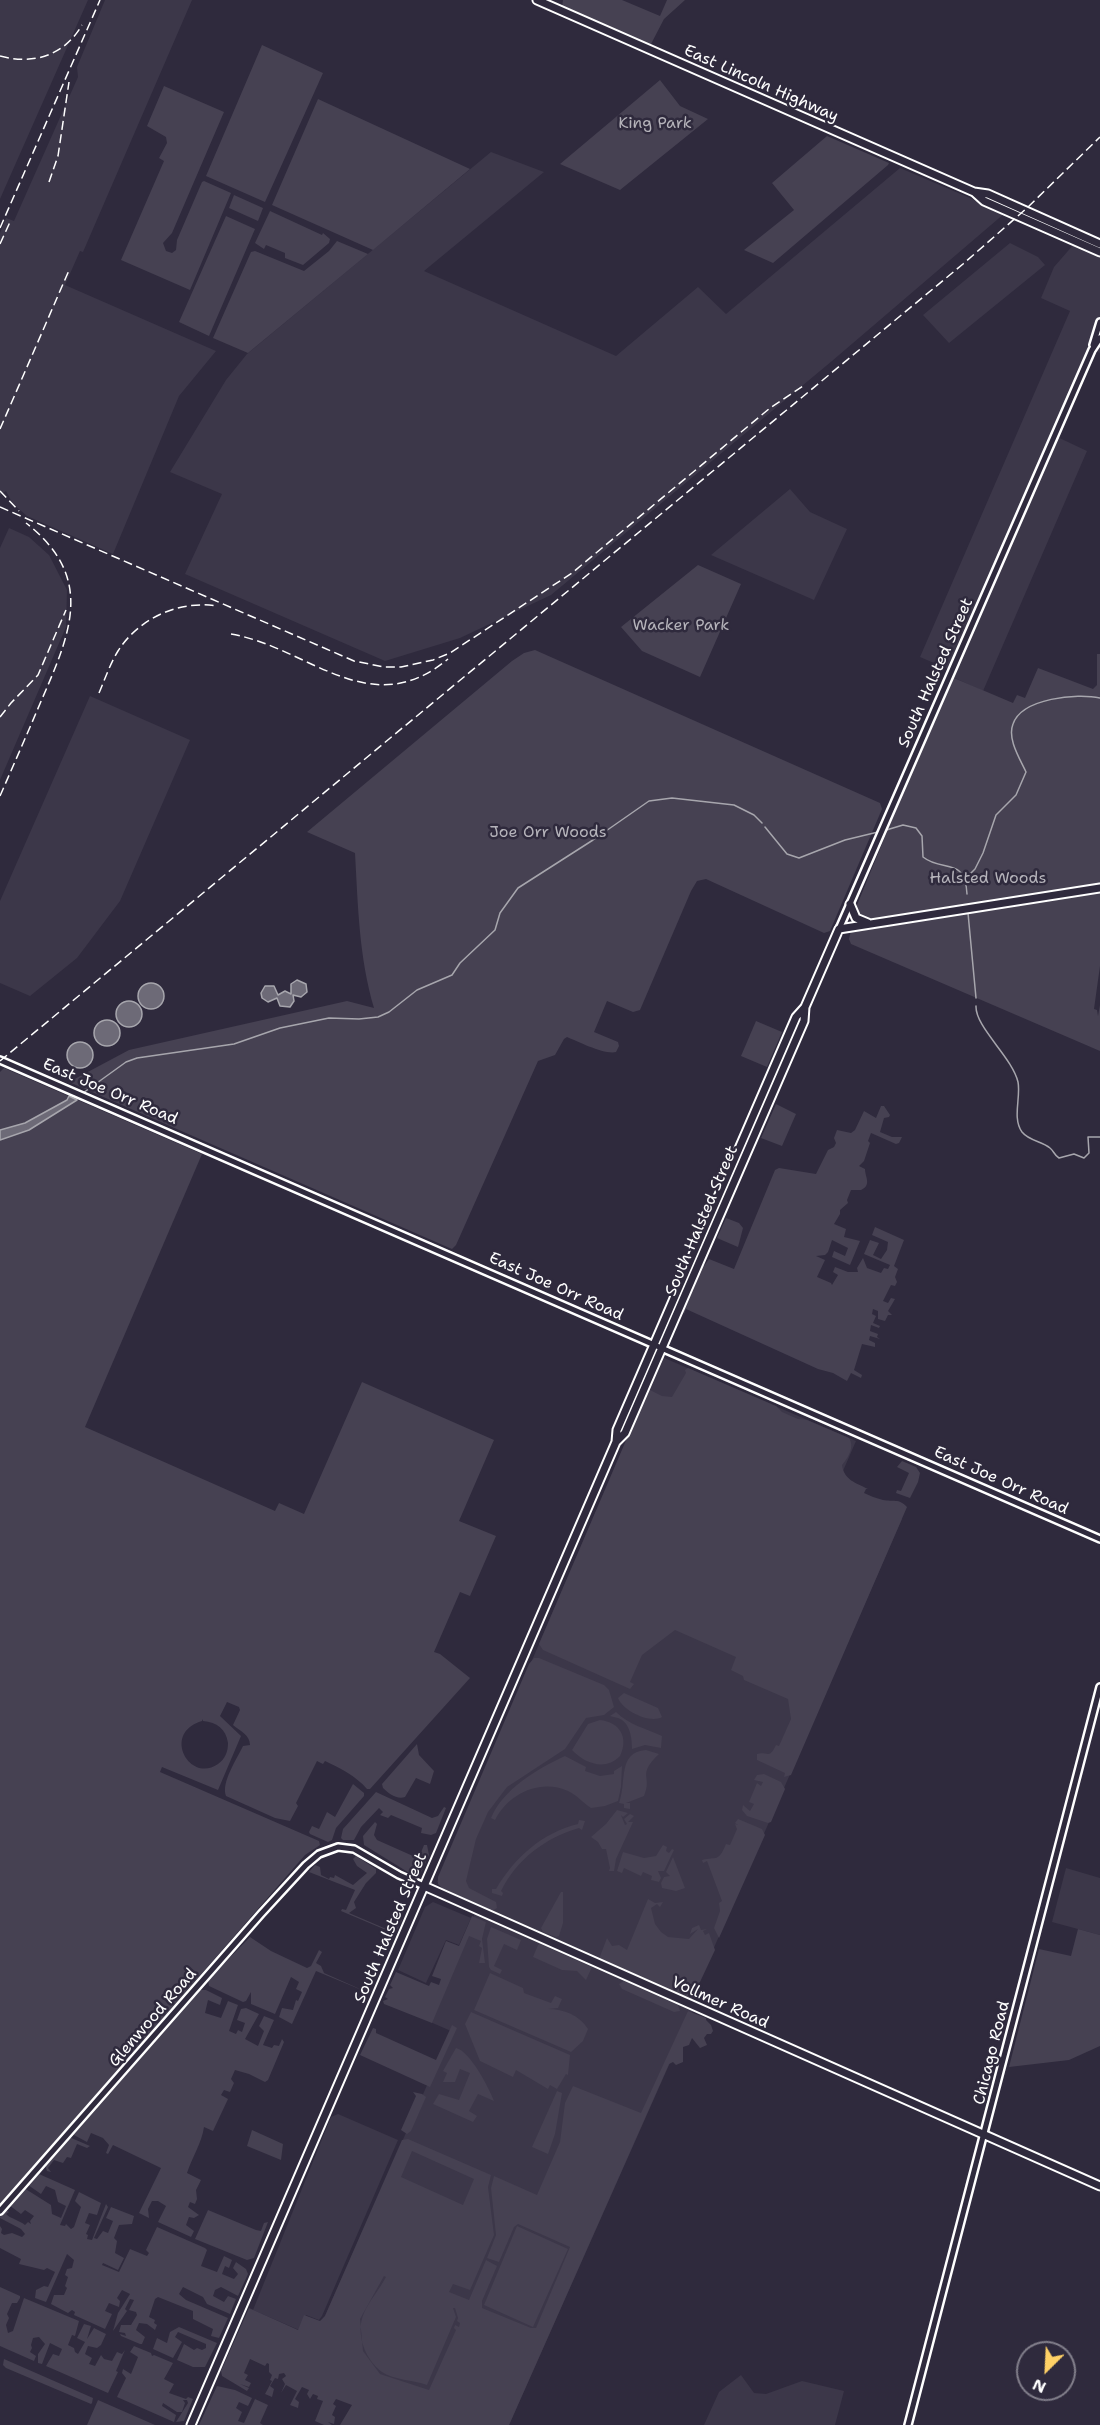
<!DOCTYPE html>
<style>
body{margin:0}
#map{position:relative;width:1100px;height:2425px;overflow:hidden;background:#2f2a3d;font-family:"Shantell Sans",sans-serif}
canvas{display:block}
.north{position:absolute;left:1016px;top:2341px;width:60px;height:60px;box-sizing:border-box;background:#2f2a3d;border:2px solid #827f8b;border-radius:50%;rotate:204deg;font-size:16px;font-weight:700;line-height:24px;text-align:center;color:#fff}
.north::after{content:'';display:block;margin:auto;width:21px;height:27px;background:#ffd166;clip-path:polygon(50% 0,100% 100%,50% 72%,0 100%)}
</style>
<div id="map">
<canvas width="1100" height="2425"></canvas>
<div class="north">N</div>
</div>
<script>
const c = document.querySelector('canvas').getContext('2d');
c.lineJoin = 'round';
function fillPath(path, color) {
  c.fillStyle = color;
  c.fill(path, 'evenodd');
}
function stroke(path, color, width, dash) {
  c.strokeStyle = color;
  c.lineWidth = width;
  c.lineCap = dash ? 'butt' : 'round';
  c.setLineDash(dash || []);
  c.stroke(path);
}
function label(font, color, halo, rows, align = 'center') {
  c.font = font + ' "Shantell Sans",sans-serif';
  c.lineWidth = 5;
  c.setLineDash([]);
  c.textBaseline = 'middle';
  c.strokeStyle = halo;
  c.fillStyle = color;
  for (const [text, x, y, turn = 0] of rows) {
    c.save();
    c.translate(x, y);
    c.rotate((+turn || 0) * Math.PI / 180);
    c.textAlign = isNaN(turn) ? turn : align;
    if (halo) c.strokeText(text, 0, 0);
    c.fillText(text, 0, 0);
    c.restore();
  }
}
fillPath(new Path2D(`
 M0 0H88L0 199Z
 M105 0H192L83 252 80 251 65 285 216 351 179 396 113 554 27 516 13 504 6 491 0 495V233L6 218 14 221 78 77 77 67Z
 M491 152 544 172 424 271 616 356 698 287 726 314 900 168 1005 213 832 361 551 595 460 638 385 661 185 574 222 494 170 472 226 380 247 354Z
 M1010 243 1038 257 1045 265 949 343 923 315Z
 M1074 244 1100 256V353L1088 348 1051 434 1087 451 983 691 946 674 948 669 920 657 1070 311 1041 298 1054 267Z
 M790 489 810 512 847 529 814 600 711 555Z
 M9 528 29 537 49 555 67 590 66 627 0 780V548Z
 M90 696 190 740 120 901 77 958 30 996 0 983V901Z
 M662 1357 856 1441 836 1487 902 1519 691 2000 687 2009 693 2011 509 2425H403L298 2377 451 2031 428 2021 480 1902 437 1882Z
 M1066 1868 1100 1878V1935L1052 1922Z
 M433 1902 471 1918 459 1945 446 1940 426 1983 398 1970 425 1907Z
 M338 2114 398 2140 322 2316 319 2320 306 2315 299 2330 253 2310 331 2117Z
 M741 2375 754 2393 766 2394 802 2381 844 2391 835 2425H704L719 2392Z`), '#3c3749');
fillPath(new Path2D(`
 M563 0H622L660 16 667 0H685L664 19 650 46 562 7Z
 M262 45 323 73 265 202 206 176Z
 M660 80 680 106 708 119 620 190 560 164Z
 M164 86 224 112 172 233 163 243 166 251 172 253 176 250 177 240 202 182 204 181 231 193 190 290 121 260 164 161 159 158 167 143 166 137 147 126Z
 M318 99 470 169 373 250 272 205Z
 M827 136 889 163 888 165 773 263 744 250 794 210 772 183Z
 M234 195 263 208 258 221 229 208Z
 M270 211 322 235 323 233 330 239 329 243 303 265 285 258V253L266 245 264 249 255 243Z
 M226 216 255 229 209 336 179 322Z
 M337 241 368 254 248 353 213 338 251 252 255 251 304 271 329 251Z
 M698 565 741 584 700 677 642 651 621 627Z
 M535 650 880 803 882 809 830 931 824 933 706 879 697 881 691 891 640 1010 633 1012 607 1001 594 1032 618 1042 619 1046 616 1052C605 1055 579 1042 567 1037L564 1039 555 1055 538 1061 456 1245 452 1249 69 1082 129 1050 347 1001 374 1008C359 957 358 906 355 853L307 832 512 661 524 653Z
 M1097 654H1100V966L1094 1009 1097 1010 1098 1016 1100 1005V1051L851 944 849 939 857 905 907 783 954 678 1013 703 1017 695 1025 698 1038 668 1093 689 1097 685Z
 M756 1021 782 1032 767 1067 741 1056Z
 M4 1068 202 1154 85 1427 275 1511 279 1503 304 1514 362 1382 494 1440 459 1521 496 1536 470 1596 460 1592 434 1652 440 1654 470 1678 370 1789H367C356 1776 340 1768 325 1761L323 1764 317 1761 296 1803 298 1806 290 1821 275 1818 226 1796C221 1782 237 1759 243 1746L250 1745C250 1735 240 1731 233 1725L240 1710 239 1707 227 1702 220 1716 241 1736 218 1790 162 1767 160 1772 319 1841 320 1845 305 1855 0 2205V1072ZM202 1719 203 1721C217 1722 226 1729 228 1743 228 1752 225 1759 218 1764 190 1784 161 1733 202 1721Z
 M776 1104 796 1114 782 1146 761 1138Z
 M881 1106H884L890 1115 889 1117 884 1118 880 1132 892 1137H902L899 1143 896 1144 871 1133 868 1141 870 1143 864 1161 859 1166 865 1169C865 1177 872 1185 861 1190H851L847 1200 848 1203 840 1210V1214L834 1224 846 1229 844 1237 860 1241 850 1265 832 1257 834 1251 845 1256 848 1248 832 1240 828 1252 825 1255 816 1256 825 1260 817 1277 831 1283 832 1285 838 1275 833 1272 835 1267 848 1272H858L857 1268 863 1258 867 1268 881 1273 884 1268 888 1269 890 1265 864 1254 870 1240 879 1243 873 1255 881 1259 887 1250 888 1242 872 1235 875 1227 904 1240 894 1266 898 1269 895 1277 897 1282 895 1286 891 1285 883 1301 888 1303 891 1298 895 1299 888 1311 892 1315H888L885 1321 878 1319V1311L873 1309 872 1314 876 1316 873 1323 880 1326 879 1328 871 1325 870 1331 878 1334 877 1337 880 1339 870 1336 869 1340 875 1343V1347L862 1344 854 1370 862 1375 861 1378 851 1373 847 1381 833 1373 818 1369 686 1309 684 1314 682 1310 690 1291H693L702 1264H704V1266L709 1259 734 1269 775 1170 779 1168 816 1174 828 1150 834 1147 836 1143 834 1138 837 1130 851 1133 855 1130 864 1111 876 1118Z
 M726 1218 739 1223 743 1228 738 1247 717 1238Z
 M688 1368 776 1406 782 1412 798 1419 807 1420 849 1438C855 1447 848 1458 842 1465 844 1480 856 1483 868 1489H866L864 1493C870 1496 876 1498 883 1500 893 1502 899 1498 907 1507L791 1775 784 1777 785 1773 757 1760V1754C767 1751 769 1760 776 1745L779 1746 791 1719 788 1699 744 1680 743 1676 731 1670 736 1657 675 1630 642 1655 630 1682 634 1684 630 1689 543 1650 539 1644 648 1389 662 1396 672 1397 686 1373 685 1370Z
 M902 1461 916 1467 920 1473 918 1482 910 1498 896 1493 897 1490 901 1491 909 1473 897 1467Z
 M534 1658H539L604 1685 609 1690 614 1707 604 1715 586 1718 565 1749 507 1787 488 1812 476 1839 466 1881 469 1888 496 1902 497 1908 492 1911 442 1888 438 1884V1877L529 1664Z
 M624 1693 658 1708 662 1717C650 1724 623 1711 618 1698Z
 M616 1712C629 1725 645 1728 662 1736L661 1748 645 1745 632 1749C632 1738 630 1722 618 1718 615 1717 612 1717 610 1716Z
 M600 1720C620 1722 629 1738 620 1756 606 1771 585 1764 572 1750L588 1724Z
 M417 1744 419 1755 434 1771 430 1784 416 1778 405 1797C397 1800 388 1793 383 1788L382 1784Z
 M646 1750 659 1754C636 1776 653 1775 644 1796L626 1803H630V1809L624 1808V1804L619 1803C627 1782 617 1752 646 1750Z
 M565 1756 586 1767 585 1771 600 1776 614 1774V1771L622 1766 621 1787 618 1801 605 1806 591 1808C583 1803 577 1795 568 1791 540 1778 508 1794 495 1820L491 1818C503 1789 537 1769 565 1756Z
 M764 1774 781 1782 785 1789 771 1822 768 1823 747 1816 742 1810 743 1805 750 1811 754 1804 749 1802 757 1783 761 1786 763 1782 754 1780 757 1775Z
 M353 1784 364 1793V1796L336 1828 332 1840 328 1842 310 1834 309 1832 312 1826 319 1829 327 1812 335 1817Z
 M376 1792 432 1818 438 1816 444 1807 446 1808 436 1833 431 1835 421 1833 422 1828 391 1815 388 1818 380 1815 383 1812 379 1808 361 1827 354 1840H343L341 1838 343 1829Z
 M617 1810 628 1813 623 1817 621 1815 625 1825 627 1824 624 1819 630 1814 634 1816 628 1822H633L616 1859 614 1871H609L610 1868 606 1849H602L598 1842 591 1837 606 1824Z
 M738 1819 762 1829 765 1835 719 1938 714 1928 720 1911 719 1903 722 1901 707 1861 703 1863 702 1860C717 1856 718 1863 726 1844L730 1845 737 1829 735 1824 738 1825 735 1823Z
 M579 1820 585 1821 582 1830 579 1828C545 1838 517 1859 501 1891L503 1893 502 1896 492 1893V1889H496C515 1857 542 1833 578 1824Z
 M375 1822 377 1824 374 1835 377 1840 413 1856 420 1855 424 1845H427L429 1855 421 1873 411 1874 364 1845 363 1836Z
 M663 1845 667 1847 666 1851 669 1853 672 1849 674 1850 664 1871H658L661 1878 659 1882 651 1880 652 1876 643 1872 641 1876 624 1868 622 1873 617 1871 623 1852 644 1858 656 1856Z
 M356 1856 376 1869V1873L366 1883 354 1902 356 1908 349 1913 384 1928 392 1924 397 1914 400 1915 402 1920 394 1936H392L393 1939 386 1946 380 1945 386 1930 341 1911 342 1909 346 1910 355 1890 309 1872 315 1865 320 1867 321 1875 329 1879 330 1877 334 1878 335 1875 353 1885 367 1873 357 1866 353 1859Z
 M673 1857 685 1888 676 1891 662 1888 661 1883 664 1877 670 1876 666 1872Z
 M561 1892H563V1923L559 1936 556 1937 543 1932 541 1928Z
 M648 1899 655 1903 663 1902 660 1907 657 1904 651 1908 655 1924 661 1932 668 1937 689 1939 698 1929 690 1934 692 1928 699 1925 701 1930 707 1929 703 1931 705 1935 709 1933 715 1950 692 1999 688 2000 599 1959 607 1938 612 1946 619 1945 627 1950Z
 M472 1916 486 1922 482 1939 485 1963H479L482 1948 479 1946 481 1941 469 1936 432 2023 384 2004 383 2001 388 1999 385 1997 389 1989 393 1988 390 1985 396 1972 429 1986 431 1982 439 1985 441 1979 432 1976 446 1941 459 1946Z
 M491 1927 521 1940 517 1950 504 1944 494 1966 502 1970 500 1974 491 1970 489 1967 487 1939Z
 M1078 1929 1100 1935V2046L1069 2060 1009 2067 1039 1949 1071 1956Z
 M250 1937 271 1951 307 1968 311 1966 319 1950 322 1952 316 1963 321 1966 324 1973 369 1993 316 1971 292 2024 279 2017 282 2008 293 2010 296 2000 298 2001 302 1992 296 1989 299 1982 291 1977 275 2014 251 2004V1992L246 2001 243 2002 209 1986 208 1980Z
 M540 1944 592 1967 586 1980 577 1971 562 1970 533 1957 538 1945Z
 M490 1973 523 1988 524 1993 551 2003 555 1996 562 1999 558 2008 548 2009C564 2009 579 2015 588 2029L583 2041 571 2052 474 2010Z
 M624 1981 678 2005 680 2011 674 2012 622 1989 619 1984Z
 M200 1990H206L222 1998 220 2005 208 2000 205 2013 221 2018 228 2001 238 2005 229 2031 236 2034 238 2030 242 2032 245 2023 237 2020 241 2009 246 2008 259 2014 245 2039 258 2046 264 2031 259 2026 264 2016 274 2020 263 2045 272 2048 274 2045 279 2046 282 2039 284 2042 268 2080 265 2082 249 2074 235 2070 231 2079 234 2083 230 2092 224 2090 221 2095 228 2099 213 2131 204 2127C202 2142 192 2158 187 2173L201 2180 196 2190 197 2199 195 2204 190 2202 188 2207 199 2215 194 2218 189 2217 186 2225 194 2231 191 2237 158 2222 166 2206 158 2201H152L148 2209 149 2218 139 2213 161 2168 113 2145 108 2154 106 2153 109 2145 103 2138 91 2133 87 2142 72 2134Z
 M688 2011 706 2018V2020L711 2025 713 2031 711 2034H707L704 2038 707 2045 700 2048 692 2038 689 2045 683 2047V2062L676 2065 673 2062 669 2064 509 2425H340L352 2405 336 2399 333 2404 336 2406 332 2415 335 2417 334 2424 328 2422 332 2425H324L315 2421 323 2401 317 2399 318 2396 313 2394 310 2399 307 2394 309 2390 302 2387 295 2399 299 2402 298 2408 290 2405 297 2391 286 2385 281 2393 285 2384 282 2379 286 2376 284 2373 279 2374 278 2379 275 2378 270 2386 274 2389 272 2397 265 2394 272 2381 270 2380 272 2375 269 2372V2364L267 2363 265 2366 250 2359 244 2373 248 2375 245 2380 251 2383 249 2387 240 2384 249 2388 247 2391 222 2376 221 2371 249 2308 298 2330 304 2315 320 2321 325 2316 402 2140 408 2139 491 2175 488 2187 494 2235 470 2290 453 2284 449 2292 469 2300 486 2260 497 2266 482 2301V2308L531 2328H536L570 2247 518 2224 514 2227 499 2262 487 2258 496 2235 491 2188 494 2176 537 2195 560 2142 565 2103 573 2086 641 2113ZM412 2151 474 2179 463 2205 401 2177ZM384 2276 386 2277C379 2290 369 2301 364 2313 355 2333 365 2360 382 2372 394 2380 413 2380 427 2385L456 2317 453 2308H455L458 2318 457 2321 460 2323 459 2327 455 2325 454 2328 456 2330 429 2390 380 2374 363 2351 360 2319Z
 M471 2012 570 2055 568 2075 566 2074 557 2089 550 2085 548 2089 516 2070 513 2077 480 2061 465 2024Z
 M452 2025 457 2028 430 2087 360 2055 373 2028 376 2029V2033L436 2060Z
 M456 2048C470 2051 489 2088 494 2101L478 2094 469 2111 477 2116 473 2122 433 2104 439 2094 459 2100 470 2073 460 2069 455 2082H443L447 2073 443 2071Z
 M557 2091 562 2093 555 2134 548 2154 532 2147Z
 M413 2092 422 2094 426 2097 411 2131 407 2134 401 2130 416 2096Z
 M252 2130 283 2144 281 2160 247 2146Z
 M69 2137 90 2146 87 2148 77 2144 71 2158 67 2157 63 2163 54 2160 48 2168 51 2172 47 2171 45 2165Z
 M39 2174 75 2190 60 2225 65 2226 66 2224 71 2229 74 2227 81 2207 75 2201 79 2192 101 2203 97 2215 89 2213 85 2223 90 2225 86 2234 88 2235 87 2239 92 2240 106 2204 108 2207 94 2238 97 2239 103 2231 108 2233 113 2221 106 2218 111 2207 134 2216 132 2224 119 2225 114 2238 117 2241 115 2253 124 2258 118 2270 103 2263 102 2265 119 2272 130 2249 147 2256 149 2253 146 2250 157 2227 205 2248 207 2250 201 2266 217 2272 224 2256 232 2260 229 2268 225 2266 222 2274 234 2279 238 2274 233 2268 236 2262 246 2269 248 2274 238 2296 221 2287 215 2290 213 2296 224 2302 228 2296 236 2299 230 2314 207 2304 203 2297 183 2287 179 2294 186 2300 228 2318 219 2338 211 2336 213 2329 193 2319V2311L158 2297 155 2299 149 2317 155 2320 154 2323 157 2325 155 2330 147 2324 139 2323 136 2330 145 2337 142 2344H140L121 2336 120 2334 126 2336 125 2333 119 2332 121 2325H131L137 2315 136 2312 129 2310 134 2300 130 2299 125 2309 127 2311 113 2331 118 2313 130 2294 122 2290 117 2298 120 2301 119 2307 109 2303 105 2311 112 2314 105 2329 74 2315 75 2312 72 2310 68 2313 51 2304 54 2295H64L67 2288 65 2286 68 2277 65 2275 67 2269 72 2268 74 2260 67 2254 46 2302 35 2298 36 2290 44 2286 48 2287 55 2272 47 2268 44 2270 19 2264 21 2259 0 2248V2226L2 2229 1 2233 4 2235 12 2233 22 2237 25 2234 21 2229 0 2218V2216L6 2210 9 2212 6 2214C11 2219 19 2220 25 2225L28 2222 31 2224 30 2221 34 2216 25 2210 21 2214 9 2205 24 2188 51 2205 52 2214 61 2218 66 2206 58 2202 55 2190 46 2186 41 2194 28 2185Z
 M208 2210 256 2230 261 2231 264 2223 268 2222 254 2258 247 2260 195 2239Z
 M517 2226 568 2249 533 2327 484 2305Z
 M0 2287 20 2296V2298L17 2303H12L7 2314 9 2318 6 2325 8 2333 13 2331 24 2298 79 2321 75 2336 72 2335 68 2345 74 2348 75 2352 78 2354 85 2342 77 2338 84 2324 91 2326 87 2339 94 2328 106 2334 101 2345 97 2348 88 2346 85 2354 92 2358 89 2364 95 2366 101 2355 104 2359 112 2361 117 2352 122 2354 125 2350 116 2371 118 2372 108 2393 46 2366 53 2354 59 2356 62 2349 50 2343 42 2364 38 2363V2354L45 2344 39 2337 33 2338 31 2345 32 2348 30 2352 36 2356 34 2361 0 2346Z
 M179 2327 217 2343 205 2367H193L177 2360 184 2344 194 2350 197 2348 202 2350 206 2348V2344L178 2332 175 2337 182 2342 173 2358 153 2349 157 2338 167 2343 170 2332Z
 M134 2346 151 2353 152 2356 154 2355 173 2363 164 2379 174 2384 169 2393 186 2399 188 2397 193 2399 184 2421 176 2422 188 2403 187 2400H183L185 2403 182 2412H177L163 2403 162 2406 176 2415 174 2422 117 2397 126 2378 122 2373 123 2369 131 2374 138 2357 130 2352Z
 M4 2359 93 2398 92 2403 91 2404 6 2368 3 2365Z
 M217 2386 235 2390 252 2398 248 2406 239 2402 236 2408 242 2412 238 2421 244 2423 255 2399 268 2405 260 2423 263 2425H199Z
 M98 2400 155 2425H87Z`), '#464152');
const water = new Path2D(`
 M297 980 306 984 307 992 301 997 293 995 294 1001 290 1007 280 1006 277 998 268 1002 262 998 261 993 265 986H274L278 995 285 991 291 994V984Z
 M138 996a13 13 0 1 1 26 0a13 13 0 1 1-26 0Z
 M116 1014a13 13 0 1 1 26 0a13 13 0 1 1-26 0Z
 M94 1033a13 13 0 1 1 26 0a13 13 0 1 1-26 0Z
 M67 1055a13 13 0 1 1 26 0a13 13 0 1 1-26 0Z
 M69 1096 77 1100 29 1130 0 1140V1130L25 1123 67 1100Z`);
fillPath(water, '#6d6a77');
stroke(water, '#a7a6ad', 1.5);
stroke(new Path2D(`
 M765 827 787 854 799 858 845 840 878 832
 M883 831 903 825 916 828 922 836 923 857C943 873 965 856 967 894
 M966 878 975 869 983 853 996 815 1016 795 1026 772C1020 759 1007 739 1013 724 1022 698 1077 693 1100 698
 M968 913 976 998
 M976 1006C975 1027 1012 1057 1018 1082 1021 1097 1012 1118 1022 1132 1029 1141 1042 1141 1050 1148 1054 1151 1054 1155 1059 1158L1074 1154 1084 1158 1089 1153 1088 1137H1100
 M83 1093 126 1062 137 1058 234 1044 280 1028 329 1018 359 1019 378 1017 389 1012 417 990 452 975 460 963 495 930 500 913 518 888 593 840 649 801 672 798 734 805 754 815 762 823`), '#a7a6ad', 1.5);
const minor = new Path2D(`
 M1093 345 1100 322
 M839 929 1092 350 1100 338
 M0 1060 1100 1539
 M0 2211 261 1914 306 1865 319 1854 338 1847 354 1849 399 1875 424 1886
 M908 2425 1100 1687`);
const major = new Path2D(`
 M537 0 974 192 988 194 1100 244
 M974 192 984 201 1100 252
 M850 904 856 918 868 923
 M616 1442 625 1433 804 1021 805 1007 839 929 1100 888
 M424 1886 1100 2186
 M191 2425 616 1442 617 1430 796 1017 805 1007`);
stroke(minor, '#fff', 10);
stroke(major, '#fff', 11);
stroke(minor, '#2f2a3d', 5);
stroke(major, '#2f2a3d', 7);
stroke(new Path2D(`
 M0 56C33 65 64 56 82 25
 M49 182 58 156 69 82
 M0 228 100 0
 M0 244 10 222
 M0 429 70 268
 M0 491 19 511
 M0 507 354 661 384 667H401L433 660 450 653 572 573 770 408 803 386
 M231 634C308 647 370 724 448 659
 M99 693C105 679 110 664 118 651 139 618 179 600 218 606
 M0 717 11 703 38 675 66 610
 M0 796C14 764 28 732 42 699 71 632 95 577 26 523
 M0 1061 963 264 1027 208 1100 137`), '#fff', 1.5, [9, 4.5]);
label('16px', '#fff', '#2f2a3d', [
 ["East Lincoln Highway",761,84,24],
 ["South Halsted Street",936,673,-66],
 ["East Joe Orr Road",110,1092,23],
 ["South Halsted Street",702,1221,-67],
 ["East Joe Orr Road",556,1287,24],
 ["East Joe Orr Road",1001,1481,24],
 ["South Halsted Street",391,1928,-67],
 ["Vollmer Road",720,2003,24],
 ["Glenwood Road",153,2018,-49],
 ["Chicago Road",992,2053,-76]
]);
label('16px', '#b5b3ba', '#2f2a3d', [
 ["King Park",655,124],
 ["Wacker Park",681,626],
 ["Joe Orr Woods",548,833],
 ["Halsted Woods",988,879]
]);
</script>
